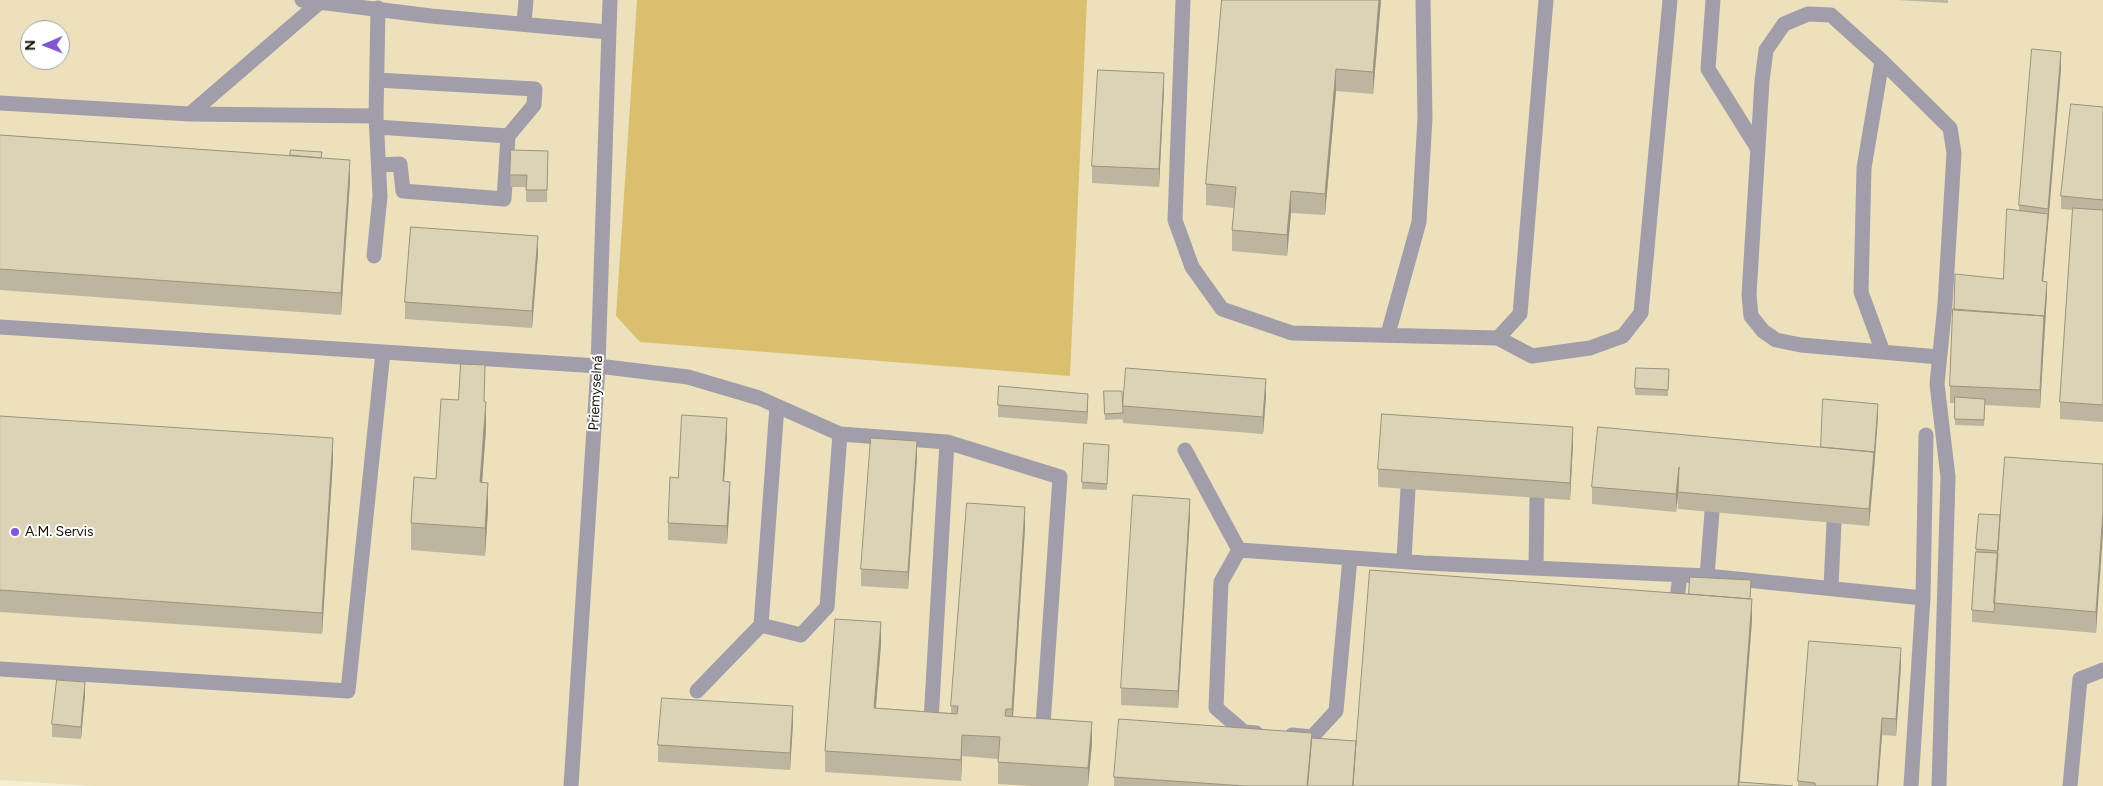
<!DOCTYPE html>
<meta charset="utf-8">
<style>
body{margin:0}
#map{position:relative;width:2103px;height:786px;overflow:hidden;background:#f7edd0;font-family:Figtree,sans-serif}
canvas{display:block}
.north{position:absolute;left:20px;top:20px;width:50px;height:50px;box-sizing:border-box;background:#fff;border:1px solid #a1a09c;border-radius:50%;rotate:269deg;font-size:14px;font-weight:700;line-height:20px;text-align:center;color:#141107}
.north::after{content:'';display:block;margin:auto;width:18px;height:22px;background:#7f56d0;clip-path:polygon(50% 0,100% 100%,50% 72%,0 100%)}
</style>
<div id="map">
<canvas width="2103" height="786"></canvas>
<div class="north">N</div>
</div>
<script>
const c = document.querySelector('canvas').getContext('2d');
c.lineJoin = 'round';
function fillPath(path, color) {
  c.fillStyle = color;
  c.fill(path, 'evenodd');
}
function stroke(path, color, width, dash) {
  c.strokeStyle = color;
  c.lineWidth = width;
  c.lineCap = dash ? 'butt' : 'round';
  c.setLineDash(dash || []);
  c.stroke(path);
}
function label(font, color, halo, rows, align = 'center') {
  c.font = font + ' Figtree,sans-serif';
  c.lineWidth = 4;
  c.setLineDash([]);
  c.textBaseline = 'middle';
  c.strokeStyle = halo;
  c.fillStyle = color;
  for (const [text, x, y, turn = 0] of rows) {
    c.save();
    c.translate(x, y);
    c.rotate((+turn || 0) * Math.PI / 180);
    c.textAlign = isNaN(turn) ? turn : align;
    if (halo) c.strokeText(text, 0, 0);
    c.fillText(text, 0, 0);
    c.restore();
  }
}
fillPath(new Path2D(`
 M0 0H2103V786H91L0 780ZM30 30H60V60H30Z`), '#ede1bd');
fillPath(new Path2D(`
 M637 0H1087L1070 376 640 342 616 316Z`), '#dabf6e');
stroke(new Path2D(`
 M302 0 431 16 608 32
 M1183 0 1175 220 1192 267 1222 309 1292 333 1498 338 1520 314 1546 0
 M1713 0 1708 69 1758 149
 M524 23 526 0
 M1882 61 1864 168 1861 292 1883 352
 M377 80 535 89 534 105 508 136 504 199 403 191 400 164 379 165
 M0 103 190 114 376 116 378 8
 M190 114 320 2
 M377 127 508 136
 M374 256 380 196 376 116
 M0 327 598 366 688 377 759 398 840 434 947 442 1060 477 1043 725
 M1388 334 1419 222 1425 118 1423 0
 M1498 338 1532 356 1590 348 1623 336 1641 313 1670 0
 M777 406 761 625 801 635 827 607 840 434
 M1185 450 1239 550
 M1404 560 1408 489
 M1536 567 1537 498
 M1707 576 1712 512
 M1831 587 1834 523
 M1675 614 1680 576
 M0 669 348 691 383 352
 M697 691 761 625
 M931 721 947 442
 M1256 733 1244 732 1216 708 1221 582 1239 550 1424 563 1707 576 1923 598
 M1292 735 1312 737 1336 711 1350 558
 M571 786 598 366 610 0
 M1911 786 1923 598 1926 435
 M1939 786 1948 477 1937 384 1945 304 1954 153 1950 128 1882 61 1831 15 1808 14 1784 24 1766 50 1762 81 1749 295 1751 316 1763 331 1776 340 1801 345 1939 357
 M2070 786 2080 679 2103 670`), '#a19eaa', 15);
fillPath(new Path2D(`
 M1222 0H1381L1373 94 1336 91 1325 215 1291 213 1287 256 1232 251V230L1234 208 1206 205V184Z
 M1897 0H1948V3Z
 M2061 69 2043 281 2047 294 2040 408 1985 405 1984 426 1955 425V403H1950V386L2003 279 2019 211V205Z
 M1164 90 1159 187 1092 183V166Z
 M2103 107V422L2060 419V402L2073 210 2061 209V196Z
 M0 135 322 158 350 181 341 315 0 290Z
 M511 150 548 163 547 202H526V187H510Z
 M538 254 532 328 405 319V302Z
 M1669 369 1668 396 1635 395V388Z
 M1104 391H1122L1123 419 1105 420Z
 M1266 397 1263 434 1123 423V406Z
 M485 401 486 429 482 483 488 510 485 556 411 550V523Z
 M998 405 1088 406 1087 424 998 417Z
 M0 416 333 460 322 634 0 612Z
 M1878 416 1874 470 1869 526 1678 509V496L1676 512 1592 504V487L1821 447Z
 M727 435 724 481 730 499 727 544 668 540V523L678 478Z
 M1573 444 1570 500 1378 487V469Z
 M1109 445 1107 490 1082 489V482Z
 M917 458 908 589 861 586V569Z
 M2103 464 2096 633 1972 622V610L1976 549 2000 515Z
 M1190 516 1178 708 1121 705V688Z
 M1025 528 1013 717 1092 743 1088 786H1032L998 784V759L962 756 961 781 825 772V751L881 644 876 708 951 713V706Z
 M1689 594 1750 599 1752 620 1740 782 1793 786H1114V777L1312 738 1356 741Z
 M1901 666 1896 736 1882 735 1878 786H1798V781Z
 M85 695 81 739 52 737V724Z
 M793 723 790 770 658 762V745Z`), '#bdb59d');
fillPath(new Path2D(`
 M1379 0H1381L1373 94V72Z
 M2061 52V69L2048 226V209Z
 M1336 69V91L1325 215V194Z
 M1164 73V90L1159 187V169Z
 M350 160V181L341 315V293Z
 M1291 191V213L1287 256V235Z
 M2048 214V226L2042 293V281Z
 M538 236V254L532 328V311Z
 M2047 282V294L2040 408V390L2044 316Z
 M1266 379V397L1263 434V417Z
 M1088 394V406L1087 424V412Z
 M486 402V429L480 510V482Z
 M1878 404V416L1874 470 1869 526V509Z
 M727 418V435L723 498V481Z
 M1573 427V444L1570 500V483Z
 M333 438V460L322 634V613Z
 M917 441V458L908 589V572Z
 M1679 467 1678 496 1676 512V494Z
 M730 482V499L727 544V526Z
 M488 483V510L485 556V528Z
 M1190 499V516L1178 708V691Z
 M1025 507V528L1012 731V709Z
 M2103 512V533L2096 633V612Z
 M1752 599V620L1739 786H1738Z
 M881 622V644L874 729V708Z
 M1901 648V666L1896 736V719Z
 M85 682V695L81 739V727Z
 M793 706V723L790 770V753Z
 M1882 718V735L1878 786H1877Z
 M1092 722V743L1088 786V768Z
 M962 735V756L961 781V760Z`), '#9a937f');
const building = new Path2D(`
 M1222 0H1379L1373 72 1336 69 1325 194 1291 191 1287 235 1232 230 1236 187 1206 184Z
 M2032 49 2061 52 2048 209 2019 205Z
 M1098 70 1164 73 1159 169 1092 166Z
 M2071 104 2103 107V200L2061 196Z
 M0 135 350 160 341 293 0 269Z
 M291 150 322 152 321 158 290 155Z
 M511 150 548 151 547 190H526L527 175H510Z
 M2073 208 2103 210V405L2060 402Z
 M2007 209 2048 214 2042 281 2047 282 2044 321V316L1954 310 1955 274 2003 279Z
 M411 227 538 236 532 311 405 302Z
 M1953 309 2044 316 2040 390 1950 386Z
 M461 364 485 365 484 401 486 402 480 482 488 483 485 528 411 523 414 477 436 479 441 399 458 400Z
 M1126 368 1266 379 1263 417 1123 406Z
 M1636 368 1669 369 1668 390 1635 388Z
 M999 386 1088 394 1087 412 998 405Z
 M1104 391H1122L1123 413 1105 414Z
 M1955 397 1985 399 1984 420 1955 419Z
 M1823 399 1878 404 1874 457V452L1821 447Z
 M1382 414 1573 427 1570 483 1378 469Z
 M682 415 727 418 723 481 730 482 727 526 668 523 670 477 678 478Z
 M0 416 333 438 322 613 0 590Z
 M1598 427 1874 452 1869 509 1678 492 1679 467 1676 494 1592 487Z
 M871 438 917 441 908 572 861 569Z
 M1084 443 1109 445 1107 484 1082 482Z
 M2005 457 2103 464V512L2096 612 1994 603Z
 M1133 495 1190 499 1178 691 1121 688Z
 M967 503 1025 507 1012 709H1006L1005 716 1092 722 1088 768 998 762 1000 737 962 735 961 760 825 751 835 619 881 622 874 708 957 714 958 706H951Z
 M1979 514 2000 515 1998 551 1976 549Z
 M1976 552 1998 553 1994 612 1972 610Z
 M1370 570 1752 599 1738 786H1353Z
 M1690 577 1751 580 1750 599 1689 594Z
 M1809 641 1901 648 1896 719 1882 718 1877 786H1815V783L1798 781Z
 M57 680 85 682 81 727 52 724Z
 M662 698 793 706 790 753 658 745Z
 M1119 719 1312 733 1307 786H1245L1114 777Z
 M1312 738 1356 741 1353 786H1308Z
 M1739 782 1793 786H1739Z`);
fillPath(building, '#dcd2b6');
stroke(building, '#9a937f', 1);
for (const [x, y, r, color] of [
 [15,532,5,"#7f56d0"]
]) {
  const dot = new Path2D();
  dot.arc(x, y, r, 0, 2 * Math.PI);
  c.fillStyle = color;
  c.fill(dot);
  stroke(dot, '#fff', 2);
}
label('14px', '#141107', '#fff', [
 ["Priemyselná",596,393,-87]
]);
label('14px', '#141107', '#fff', [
 ["A.M. Servis",25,532]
], 'left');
</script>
